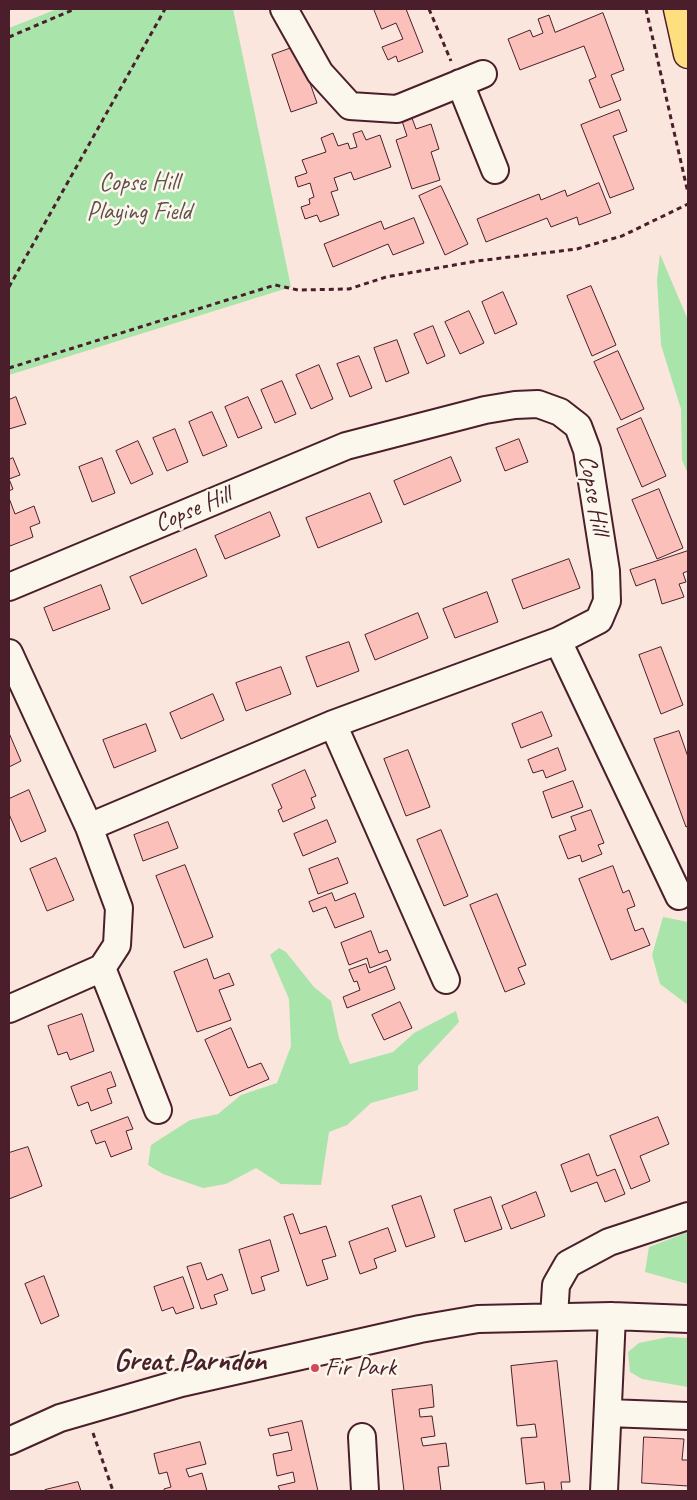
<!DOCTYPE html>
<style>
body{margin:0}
#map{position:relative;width:697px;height:1500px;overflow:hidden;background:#fbe6dd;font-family:Caveat,sans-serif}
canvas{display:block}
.frame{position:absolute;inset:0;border:10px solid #4a1f2b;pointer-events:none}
</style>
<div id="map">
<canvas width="697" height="1500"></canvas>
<div class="frame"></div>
</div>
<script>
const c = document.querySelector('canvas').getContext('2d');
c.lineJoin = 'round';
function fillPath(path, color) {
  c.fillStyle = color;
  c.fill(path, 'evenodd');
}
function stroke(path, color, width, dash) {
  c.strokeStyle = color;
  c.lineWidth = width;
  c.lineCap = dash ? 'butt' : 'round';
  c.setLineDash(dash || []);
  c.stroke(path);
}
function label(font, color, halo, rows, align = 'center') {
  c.font = font + ' Caveat,sans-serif';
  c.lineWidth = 5;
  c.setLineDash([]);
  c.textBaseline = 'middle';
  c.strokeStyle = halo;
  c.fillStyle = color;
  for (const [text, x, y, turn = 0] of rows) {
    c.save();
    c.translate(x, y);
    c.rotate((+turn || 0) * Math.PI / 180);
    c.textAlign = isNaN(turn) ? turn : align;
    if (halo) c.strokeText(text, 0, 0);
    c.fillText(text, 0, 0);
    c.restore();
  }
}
fillPath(new Path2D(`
 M57 9H233L291 287 9 375V28Z
 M660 254 688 320V474L682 460 681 409 661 345 657 280Z
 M663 917 688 922V1005L660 984 652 955Z
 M279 948 286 952 314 987 331 1001 339 1038 350 1064 393 1052 414 1033 456 1011 459 1022 418 1066V1090L371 1103 347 1125 329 1132 321 1185 281 1184 256 1168 226 1184 203 1188 163 1174 148 1165 151 1145 190 1120 218 1114 241 1095 277 1083 291 1046 289 999 270 955Z
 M688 1232V1284L645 1272 649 1247Z
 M668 1337 688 1338V1387L642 1379 630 1372 628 1352 639 1343Z`), '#a9e4aa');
const building = new Path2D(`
 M374 9H406L423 52 398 62 396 56 388 60 382 47 403 39 396 23 382 29Z
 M603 13 624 70 611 75 621 100 600 108 589 80 596 77 584 46 520 70 508 39 530 30 533 37 543 33 538 19 549 15 555 32Z
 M297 46 317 103 291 112 272 55Z
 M619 110 627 131 613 136 634 189 610 198 581 125Z
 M412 118 416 129 431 124 439 149 431 152 440 180 412 189 396 140 407 136 402 121Z
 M362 131 366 140 380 135 391 167 354 180 351 172 334 178 338 190 331 192 339 215 320 222 317 215 305 219 301 207 310 204 309 199 314 197 310 183 298 187 295 177 307 173 302 160 326 152 321 138 333 133 338 146 348 143 350 149 357 147 353 134Z
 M599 183 611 213 579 225 577 217 551 227 547 218 486 242 477 219 539 194 541 200 565 190 567 196Z
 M441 186 468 244 445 255 419 196Z
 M414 218 424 243 393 255 388 244 333 267 324 244 381 221 384 229Z
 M591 286 616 345 592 356 567 296Z
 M503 292 517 324 495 334 482 302Z
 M469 311 484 343 460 354 445 322Z
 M433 326 445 356 427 364 414 334Z
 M397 340 409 373 386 382 374 348Z
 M618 351 644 409 621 420 594 362Z
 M359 356 372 388 350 397 337 364Z
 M319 365 333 399 311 409 296 375Z
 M282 381 296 414 275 423 261 390Z
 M16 397 26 424 9 429V400Z
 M248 397 262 428 238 438 225 407Z
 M212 412 227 446 203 456 189 422Z
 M641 418 666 476 642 487 617 429Z
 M175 429 188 462 167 471 153 438Z
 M519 439 528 462 505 471 496 448Z
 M138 441 153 474 131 484 116 451Z
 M451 457 461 481 404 505 394 481Z
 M13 458 20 475 9 479 13 489 9 491V460Z
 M102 458 115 493 92 502 79 467Z
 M659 489 683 548 657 559 632 500Z
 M370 493 382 522 318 548 306 518Z
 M9 498 15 514 34 506 40 523 30 527 33 537 10 546 9 542Z
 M270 512 280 536 225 559 215 536Z
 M196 549 207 576 142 604 130 577Z
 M688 551V571L683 573 686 582 679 584 684 597 662 604 655 579 636 586 630 570Z
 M569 559 580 588 523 609 512 580Z
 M101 585 110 609 53 631 44 608Z
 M487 592 498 622 455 638 443 609Z
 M418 613 428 638 375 660 365 635Z
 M349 642 359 671 317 687 306 657Z
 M661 647 683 705 661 714 639 655Z
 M281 667 291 694 246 711 236 683Z
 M213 694 224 720 181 739 170 713Z
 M542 712 552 736 521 748 512 724Z
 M146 724 156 751 114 768 103 740Z
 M679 731 688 757V826L686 827 654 739Z
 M9 733 21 761 9 767Z
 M558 748 566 770 546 778 543 770 533 773 528 760Z
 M408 750 430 807 406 816 384 759Z
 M305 770 316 796 311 798 315 808 283 822 278 810 282 808 272 785Z
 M573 781 583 807 552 818 543 792Z
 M29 790 46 831 21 842 9 814V799Z
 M591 810 604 843 598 845 602 854 582 862 580 855 568 859 559 836 576 830 571 817Z
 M327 820 336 842 303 856 294 834Z
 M168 822 178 848 143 861 134 835Z
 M441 830 468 896 444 906 417 840Z
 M56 858 74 900 47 911 30 869Z
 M338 858 348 883 318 894 309 869Z
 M185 865 213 937 184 948 156 876Z
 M613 866 623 893 629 890 635 906 627 909 635 931 643 928 650 945 611 960 579 879Z
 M332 893 335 901 355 893 364 917 335 928 326 907 313 912 309 902Z
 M497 894 526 965 518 968 525 984 505 992 470 905Z
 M371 931 379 953 387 950 391 960 370 968 367 958 349 965 341 943Z
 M207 959 214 979 229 973 234 985 219 990 231 1020 197 1032 174 972Z
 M366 964 369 973 386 966 395 989 347 1008 343 997 360 990 357 981 354 982 349 970Z
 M400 1002 412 1028 384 1040 372 1015Z
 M82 1014 94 1051 70 1060 67 1052 58 1055 48 1026Z
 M231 1028 248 1068 261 1063 269 1079 230 1096 205 1040Z
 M111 1072 116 1086 107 1089 112 1103 91 1111 88 1102 78 1106 71 1087Z
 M128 1117 133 1129 126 1131 132 1149 111 1157 105 1141 96 1144 91 1131Z
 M658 1117 669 1144 640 1156 650 1181 631 1189 610 1136Z
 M28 1147 42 1186 9 1199V1153Z
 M589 1154 597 1176 615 1169 625 1194 605 1202 597 1182 571 1192 561 1165Z
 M536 1192 545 1216 511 1229 502 1206Z
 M421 1196 435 1237 406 1247 392 1206Z
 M491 1197 502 1229 465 1242 454 1210Z
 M293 1214 300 1234 326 1226 336 1256 322 1260 328 1279 307 1286 284 1217Z
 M388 1228 396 1251 374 1259 377 1268 360 1274 349 1242Z
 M270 1240 279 1271 261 1277 265 1290 252 1294 239 1250Z
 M201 1263 207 1280 222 1274 228 1290 214 1295 217 1304 201 1309 187 1267Z
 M44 1276 59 1316 41 1324 25 1284Z
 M183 1277 194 1308 176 1314 173 1307 162 1311 154 1287Z
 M557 1361 570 1482H561L562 1491H545L544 1482 526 1484 521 1438 537 1437 535 1424 517 1426 511 1366Z
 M432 1385 434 1407 419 1409 420 1417 432 1416 435 1436 421 1438 423 1446 446 1443 449 1466 438 1467 441 1491H404L392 1390Z
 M302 1421 318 1491H280L278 1486 295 1482 293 1472 277 1476 273 1454 292 1450 288 1432 270 1436 268 1429Z
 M644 1437 684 1439 682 1460H688V1486L642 1483Z
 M200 1442 206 1464 186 1469 189 1477 202 1473 207 1491H164V1489L171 1487 167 1472 159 1474 154 1454Z
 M78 1482 81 1491H45V1490Z`);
fillPath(building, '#fcc0ba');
stroke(building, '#4a1f2b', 1);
const minor = new Path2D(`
 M284 9 320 73 350 106 397 109 483 74
 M460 83 495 170
 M9 587 346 446 485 410 515 405 538 404 560 412 578 426 587 450 606 571 607 601 599 620 558 641 333 724 89 827
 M558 641 679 896
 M9 653 89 827 119 908 117 945 102 968 9 1009
 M333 724 446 980
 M102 968 158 1110
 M554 1317 556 1285 568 1264 609 1242 688 1216
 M608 1413 688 1416
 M362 1437 365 1491
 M9 1441 60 1418 181 1383 420 1329 478 1319 612 1316 688 1319
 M604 1491 612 1316`);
const primary = new Path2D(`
 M678 9 688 54`);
stroke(minor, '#4a1f2b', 30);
stroke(primary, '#4a1f2b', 31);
stroke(new Path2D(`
 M429 9 451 61
 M646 9 688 193
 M9 37 75 9
 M9 287 165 9
 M9 368 275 285 298 290 349 289 386 277 477 261 577 249 622 236 688 204
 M93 1433 113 1491`), '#4a1f2b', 3, [5, 4]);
stroke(minor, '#fbf7ec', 26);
stroke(primary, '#fedf80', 28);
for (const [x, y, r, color] of [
 [315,1368,5,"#d1495b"]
]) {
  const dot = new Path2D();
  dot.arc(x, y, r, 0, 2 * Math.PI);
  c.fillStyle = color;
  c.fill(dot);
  stroke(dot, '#fbf7ec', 2);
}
label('25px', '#62504b', '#fbf7ec', [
 ["Copse Hill",139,183],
 ["Playing Field",139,212]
]);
label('25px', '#4a1f2b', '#fbf7ec', [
 ["Copse Hill",593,495,80],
 ["Copse Hill",193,510,-23]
]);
label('25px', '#4a1f2b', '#fbf7ec', [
 ["Fir Park",325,1368]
], 'left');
label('bold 30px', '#4a1f2b', '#fbf7ec', [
 ["Great Parndon",190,1362]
]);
</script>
